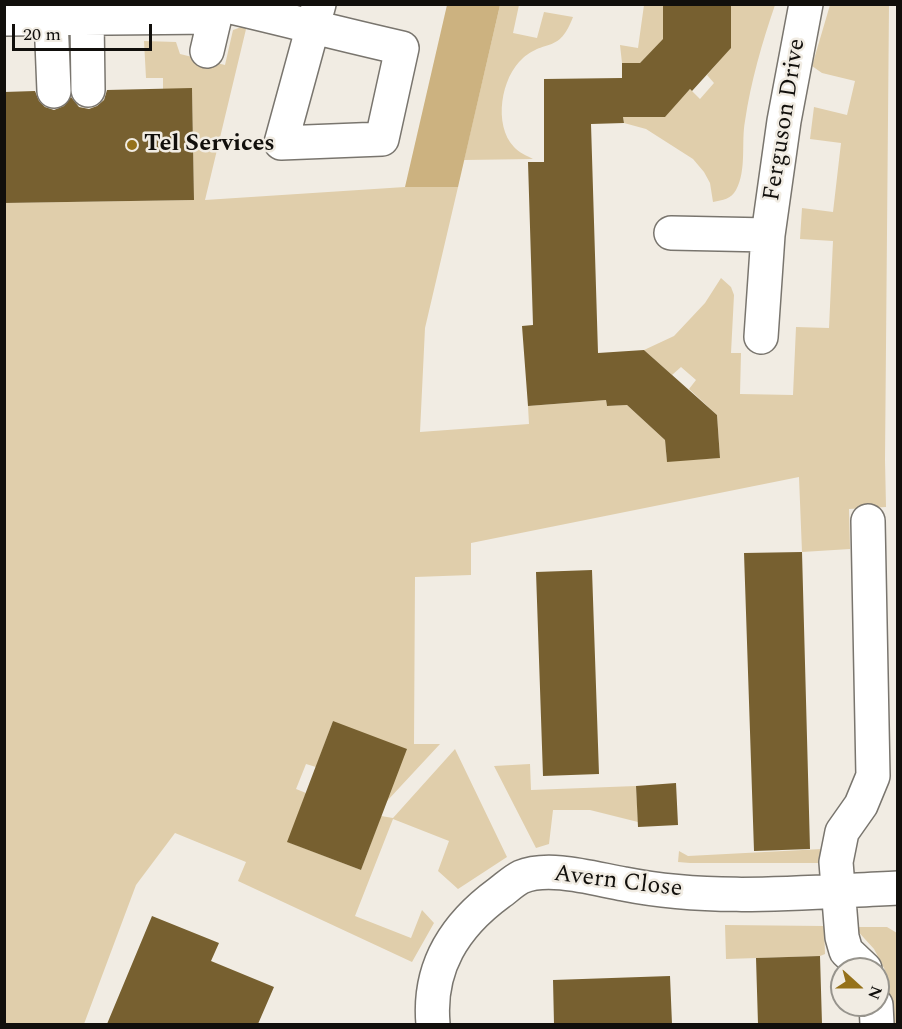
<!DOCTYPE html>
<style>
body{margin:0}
#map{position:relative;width:902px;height:1029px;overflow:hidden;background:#f1ece3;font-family:Spectral,serif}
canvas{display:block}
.frame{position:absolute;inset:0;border:6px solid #110f0c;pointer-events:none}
.north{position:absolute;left:830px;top:957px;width:60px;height:60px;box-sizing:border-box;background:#f1ece3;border:2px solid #97948d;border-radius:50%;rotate:111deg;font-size:16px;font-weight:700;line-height:24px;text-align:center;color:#110f0c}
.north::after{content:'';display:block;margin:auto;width:21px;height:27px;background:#95711a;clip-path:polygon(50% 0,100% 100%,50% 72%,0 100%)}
.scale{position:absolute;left:12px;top:24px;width:140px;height:27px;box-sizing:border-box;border:3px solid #110f0c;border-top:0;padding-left:8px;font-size:18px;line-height:21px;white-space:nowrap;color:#110f0c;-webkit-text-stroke:4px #f1ece3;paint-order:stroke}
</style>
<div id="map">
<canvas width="902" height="1029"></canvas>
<div class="frame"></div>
<div class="north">N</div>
<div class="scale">20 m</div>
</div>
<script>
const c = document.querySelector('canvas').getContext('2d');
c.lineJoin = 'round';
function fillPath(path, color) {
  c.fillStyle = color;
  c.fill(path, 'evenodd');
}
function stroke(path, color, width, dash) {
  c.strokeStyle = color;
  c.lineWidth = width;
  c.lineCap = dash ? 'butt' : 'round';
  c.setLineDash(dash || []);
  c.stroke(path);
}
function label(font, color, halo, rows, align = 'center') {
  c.font = font + ' Spectral,serif';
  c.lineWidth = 5;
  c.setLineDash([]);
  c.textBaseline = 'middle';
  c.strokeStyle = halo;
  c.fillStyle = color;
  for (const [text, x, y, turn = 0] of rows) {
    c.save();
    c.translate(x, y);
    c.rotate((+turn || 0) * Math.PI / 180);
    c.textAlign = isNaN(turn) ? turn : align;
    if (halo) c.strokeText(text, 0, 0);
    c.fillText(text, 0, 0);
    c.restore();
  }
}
fillPath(new Path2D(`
 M500 5H519L513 33 537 38 544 12 573 17C559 54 547 38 523 58 501 77 493 125 514 147 518 152 527 156 533 159L464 160Z
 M644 5H663V8L677 25 640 63H622L620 45 638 48Z
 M718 5H775C762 43 751 81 745 121 741 142 747 170 736 190 731 199 723 200 713 202L710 183 704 172 693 159 646 129 624 123 623 117H664L690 89 700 99 714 83 707 75 731 47V5Z
 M830 5H889L885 460 886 507 849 509 850 549 802 552 799 477 471 543V575L415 577 414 744H440L387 801 333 721 316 767 306 764 296 789 306 793 288 842 361 870 381 816 393 818 455 749 507 857 458 889 438 871 449 841 393 819 355 916 411 938 422 910 434 923 412 962 238 881 246 862 175 833 136 885 84 1024H5L4 203 194 200 192 89H163V78H146L144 41 176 42 180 54 225 65 233 30 247 25 205 200 405 187H458L425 328 420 432 529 424 528 406 606 400 607 406 627 405 665 440 667 461 720 458 717 415 689 389 696 380 681 367 672 375 644 350 674 336 705 303 721 278 731 287 734 295 731 353H741L740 394 793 395 796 327 829 328 833 241 800 239 802 208 833 212 841 143 810 139 814 107 847 115 855 81 822 73 812 66Z
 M530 764 531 790 636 786 638 822 590 810H553L549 844 536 848 494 766Z
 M822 849 819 863H690L678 862 679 851 688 856Z
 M725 925 824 926 825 954 820 956 726 959Z
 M854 927H887L897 933V1024H890L885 970 874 949Z`), '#e0ceab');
fillPath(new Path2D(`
 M447 5H500L458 187H405Z`), '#ccb280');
fillPath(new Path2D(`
 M663 5H731V48L692 91 690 89 665 117H623L624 123 591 124 598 353 644 350 717 415 720 458 667 462 665 440 627 405 607 406 606 400 528 406 522 326 533 325 528 162H544V79L622 78V63H640L663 39Z
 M192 88 194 200 4 203V92L35 91 39 101 45 107 54 110 64 106 71 97 79 107 89 109 97 106 104 100 107 90Z
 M802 552 810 849 754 851 744 553Z
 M592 570 599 774 543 776 536 572Z
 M333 721 407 749 361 870 287 842Z
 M676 783 678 825 638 827 636 786Z
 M152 916 219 943 211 961 274 987 258 1024H107Z
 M820 956 822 1024H758L756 958Z
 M670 976 672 1024H554L553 980Z`), '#776030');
const minor = new Path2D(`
 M218 4C279 18 340 34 402 48L382 139 281 143 319 4
 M51 18 54 91
 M87 18 88 90
 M4 19 215 17
 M207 51 218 4
 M671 233 768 235
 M761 337 768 235 784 121 806 4
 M865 969 846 951 842 937 836 862 842 832 861 805 873 776 868 521
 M876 1005 877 1024
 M433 1024C428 968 454 926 499 893 506 888 513 881 521 877 549 865 595 879 624 884 714 902 807 892 898 888`);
stroke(minor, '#79756e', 36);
stroke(minor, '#fff', 33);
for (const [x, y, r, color] of [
 [132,145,6,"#95711a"]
]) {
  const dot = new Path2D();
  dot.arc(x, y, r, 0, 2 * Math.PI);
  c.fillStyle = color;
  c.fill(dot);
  stroke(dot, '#f1ece3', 2);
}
label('24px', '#110f0c', '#f1ece3', [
 ["Ferguson Drive",786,120,-81],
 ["Avern Close",618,883,7]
]);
label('bold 24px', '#110f0c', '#f1ece3', [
 ["Tel Services",144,145]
], 'left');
</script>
